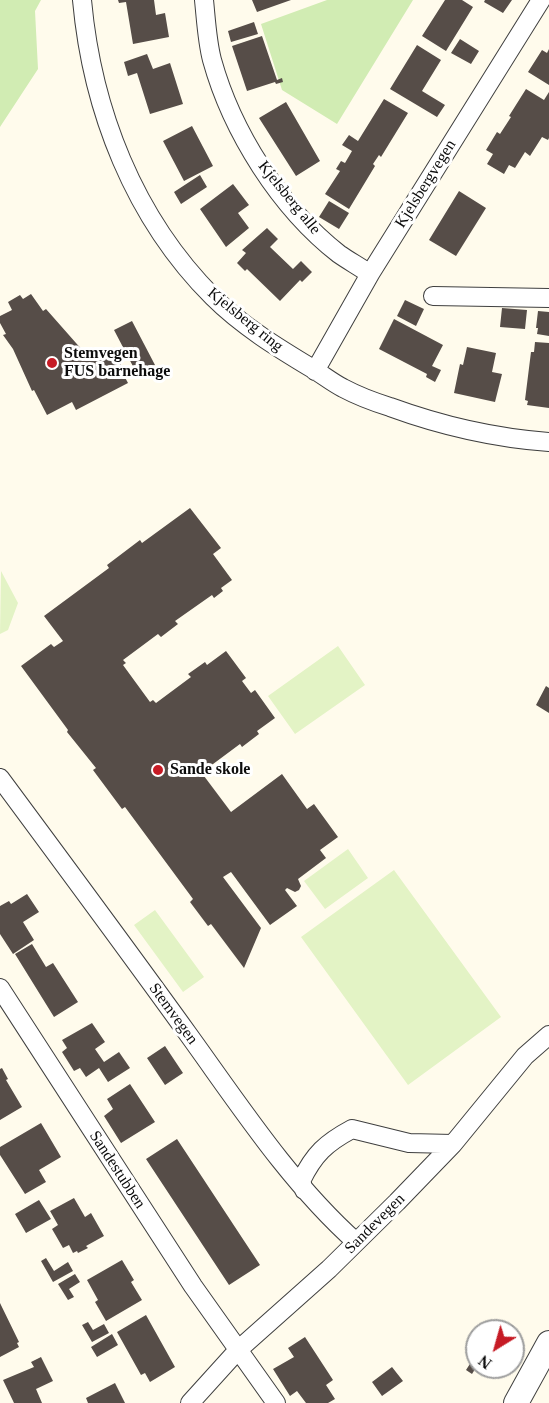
<!DOCTYPE html>
<style>
body{margin:0}
#map{position:relative;width:549px;height:1403px;overflow:hidden;background:#fffbec;font-family:Georgia,serif}
canvas{display:block}
.north{position:absolute;left:465px;top:1319px;width:60px;height:60px;box-sizing:border-box;background:#fff;border:2px solid #9e9e9e;border-radius:50%;rotate:217deg;font-size:16px;font-weight:700;line-height:24px;text-align:center;color:#0c0c0c}
.north::after{content:'';display:block;margin:auto;width:21px;height:27px;background:#c61b25;clip-path:polygon(50% 0,100% 100%,50% 72%,0 100%)}
</style>
<div id="map">
<canvas width="549" height="1403"></canvas>
<div class="north">N</div>
</div>
<script>
const c = document.querySelector('canvas').getContext('2d');
c.lineJoin = 'round';
function fillPath(path, color) {
  c.fillStyle = color;
  c.fill(path, 'evenodd');
}
function stroke(path, color, width, dash) {
  c.strokeStyle = color;
  c.lineWidth = width;
  c.lineCap = dash ? 'butt' : 'round';
  c.setLineDash(dash || []);
  c.stroke(path);
}
function label(font, color, halo, rows, align = 'center') {
  c.font = font + ' Georgia,serif';
  c.lineWidth = 6;
  c.setLineDash([]);
  c.textBaseline = 'middle';
  c.strokeStyle = halo;
  c.fillStyle = color;
  for (const [text, x, y, turn = 0] of rows) {
    c.save();
    c.translate(x, y);
    c.rotate((+turn || 0) * Math.PI / 180);
    c.textAlign = isNaN(turn) ? turn : align;
    if (halo) c.strokeText(text, 0, 0);
    c.fillText(text, 0, 0);
    c.restore();
  }
}
fillPath(new Path2D(`
 M0 0H41L35 11 38 69 0 127Z
 M327 0H413L337 124 282 90 261 24Z`), '#d1ecb3');
fillPath(new Path2D(`
 M1 571 18 603 8 630 0 634Z
 M338 646 365 685 295 734 268 696Z
 M348 849 368 878 325 909 304 881Z
 M394 870 501 1017 408 1085 301 937Z
 M155 910 204 977 183 992 134 925Z`), '#e3f3c5');
fillPath(new Path2D(`
 M118 0H154L156 15 165 13 169 37 133 44 126 2 119 3Z
 M252 0H291L257 12Z
 M445 0H462L473 7 446 51 422 36Z
 M485 0H512L503 13 484 2Z
 M254 22 258 34 231 42 228 31Z
 M262 36 277 80 282 78 283 82 276 84 275 82 247 91 232 46Z
 M460 39 479 51 471 64 451 53Z
 M417 45 441 60 422 91 445 105 437 117 390 89Z
 M549 49V85L528 72 542 50 547 53Z
 M147 54 153 69 170 63 183 104 150 114 137 73 128 76 124 62Z
 M526 89 544 100 549 92V138L548 140 542 137 530 156 525 152 515 168 509 165 504 174 487 164 493 154 486 150 497 132 500 134 511 117 509 116Z
 M384 99 408 113 381 157 379 155 373 164 375 166 349 209 325 194 340 171 336 169 341 161 345 163 352 151 342 145 349 135 358 141Z
 M286 102 320 161 296 176 259 118Z
 M192 126 213 166 184 181 163 141Z
 M200 175 207 187 181 204 174 192Z
 M233 184 249 205 238 213 249 228 226 247 200 209Z
 M459 191 486 208 456 256 429 240Z
 M329 201 349 213 339 229 319 217Z
 M267 228 278 239 270 247 293 269 301 261 312 272 302 282 300 280 280 301 247 269 245 271 237 263 246 253 242 250Z
 M31 294 43 311 46 309 91 360 105 353 109 360 117 356 121 365 119 366 128 383 76 410 72 402 47 415 34 390 32 391 13 349 3 335 6 334 0 323V316L12 310 8 302 20 295 23 299Z
 M405 300 424 309 416 326 397 316Z
 M502 308 527 310 525 329 500 327Z
 M538 311 549 312V336L537 334 538 328H536Z
 M394 319 443 345 432 366 441 370 435 382 426 377 427 374 379 349Z
 M132 321 155 365 137 374 114 330Z
 M535 342 549 343V408L527 405 528 401 525 400 531 352H534Z
 M467 347 496 353 492 372 502 374 495 402 454 393 460 364 463 365Z
 M190 508 221 548 213 554 232 580 221 588 223 591 214 598 212 595 175 621 178 624 161 637 158 634 123 660 126 663 123 665 150 702 153 700 156 703 191 677 188 674 205 662 207 665 226 651 246 678 242 681 251 693 255 690 275 718 257 731 259 734 242 747 240 744 205 770 207 773 204 776 231 812 282 774 307 809 314 804 338 837 320 850 326 858 298 879 301 886 299 890 295 892 287 888 285 890 297 906 270 925 231 872 223 877 261 928 244 968 211 924 208 926 190 902 193 899 125 807 122 809 93 770 96 768 67 732 68 730 21 666 51 644 54 647 63 641 44 616 109 568 107 565 140 540 142 543Z
 M546 686 549 688V713L536 705Z
 M27 894 39 912 23 922 34 940 13 954 0 934V906L9 901 11 904Z
 M32 944 46 967 53 963 78 1002 54 1017 15 954Z
 M92 1023 105 1042 95 1049 104 1062 119 1052 130 1068 108 1082 99 1068 86 1077 80 1068 74 1071 62 1052 67 1048 62 1040Z
 M165 1046 183 1073 165 1085 147 1058Z
 M2 1068 8 1079 6 1080 22 1107 0 1120V1069Z
 M130 1084 155 1122 121 1143 104 1116 113 1109 107 1099Z
 M41 1123 61 1157 39 1170 46 1182 25 1194 0 1155V1147Z
 M177 1139 260 1265 229 1285 146 1159Z
 M74 1198 85 1217 91 1213 104 1236 86 1246 88 1248 78 1253 77 1251 73 1253 69 1245 63 1248 52 1229 58 1225 50 1211Z
 M39 1200 51 1219 26 1233 15 1214Z
 M46 1258 54 1271 68 1262 73 1271 53 1282 41 1261Z
 M122 1260 134 1280 131 1282 142 1300 106 1321 95 1302 98 1300 87 1280Z
 M75 1274 80 1282 69 1289 74 1297 68 1300 58 1284Z
 M0 1303 19 1342 17 1343 19 1347 0 1357Z
 M146 1315 175 1367 150 1382 145 1373 141 1375 117 1332Z
 M88 1322 93 1330 104 1324 109 1333 92 1342 82 1325Z
 M112 1334 118 1345 97 1357 91 1347Z
 M305 1337 333 1380 326 1385 335 1399 328 1403H306L297 1391 290 1396 273 1369 294 1357 288 1348Z
 M477 1353V1366L472 1374 466 1370Z
 M41 1357 53 1381 36 1389 42 1403H14L3 1380 34 1367 31 1362Z
 M392 1367 403 1381 382 1396 372 1382Z
 M115 1383 125 1403H88L86 1398Z`), '#564d48');
const minor = new Path2D(`
 M82 0C92 110 134 218 213 297 242 326 278 348 313 369 323 375 333 383 343 388 358 396 374 402 390 407 442 426 494 438 549 442
 M204 0C206 19 207 41 212 60 232 132 280 208 339 254 349 261 360 267 370 274
 M433 296 549 298
 M315 371 370 274 541 0
 M0 778C63 863 126 948 188 1034 240 1106 290 1183 356 1242
 M0 988 193 1286 276 1403
 M304 1190 301 1181C314 1154 326 1143 352 1129L409 1143 453 1144
 M190 1403 238 1350 329 1269 397 1202 453 1144 525 1056 549 1035`);
const tertiary = new Path2D(`
 M516 1403 549 1343`);
stroke(minor, '#3f3f3f', 20);
stroke(tertiary, '#3f3f3f', 26);
stroke(minor, '#fff', 18);
stroke(tertiary, '#fff', 24);
for (const [x, y, r, color] of [
 [52,363,6,"#c61b25"],
 [158,770,6,"#c61b25"]
]) {
  const dot = new Path2D();
  dot.arc(x, y, r, 0, 2 * Math.PI);
  c.fillStyle = color;
  c.fill(dot);
  stroke(dot, '#fff', 2);
}
label('16px', '#0c0c0c', '#fff', [
 ["Kjelsbergvegen",426,184,-58],
 ["Kjelsberg alle",289,198,51],
 ["Kjelsberg ring",245,320,39],
 ["Stemvegen",173,1014,54],
 ["Sandestubben",117,1170,57],
 ["Sandevegen",375,1224,-45]
]);
label('bold 16px', '#0c0c0c', '#fff', [
 ["Stemvegen",64,354],
 ["FUS barnehage",64,372],
 ["Sande skole",170,770]
], 'left');
</script>
